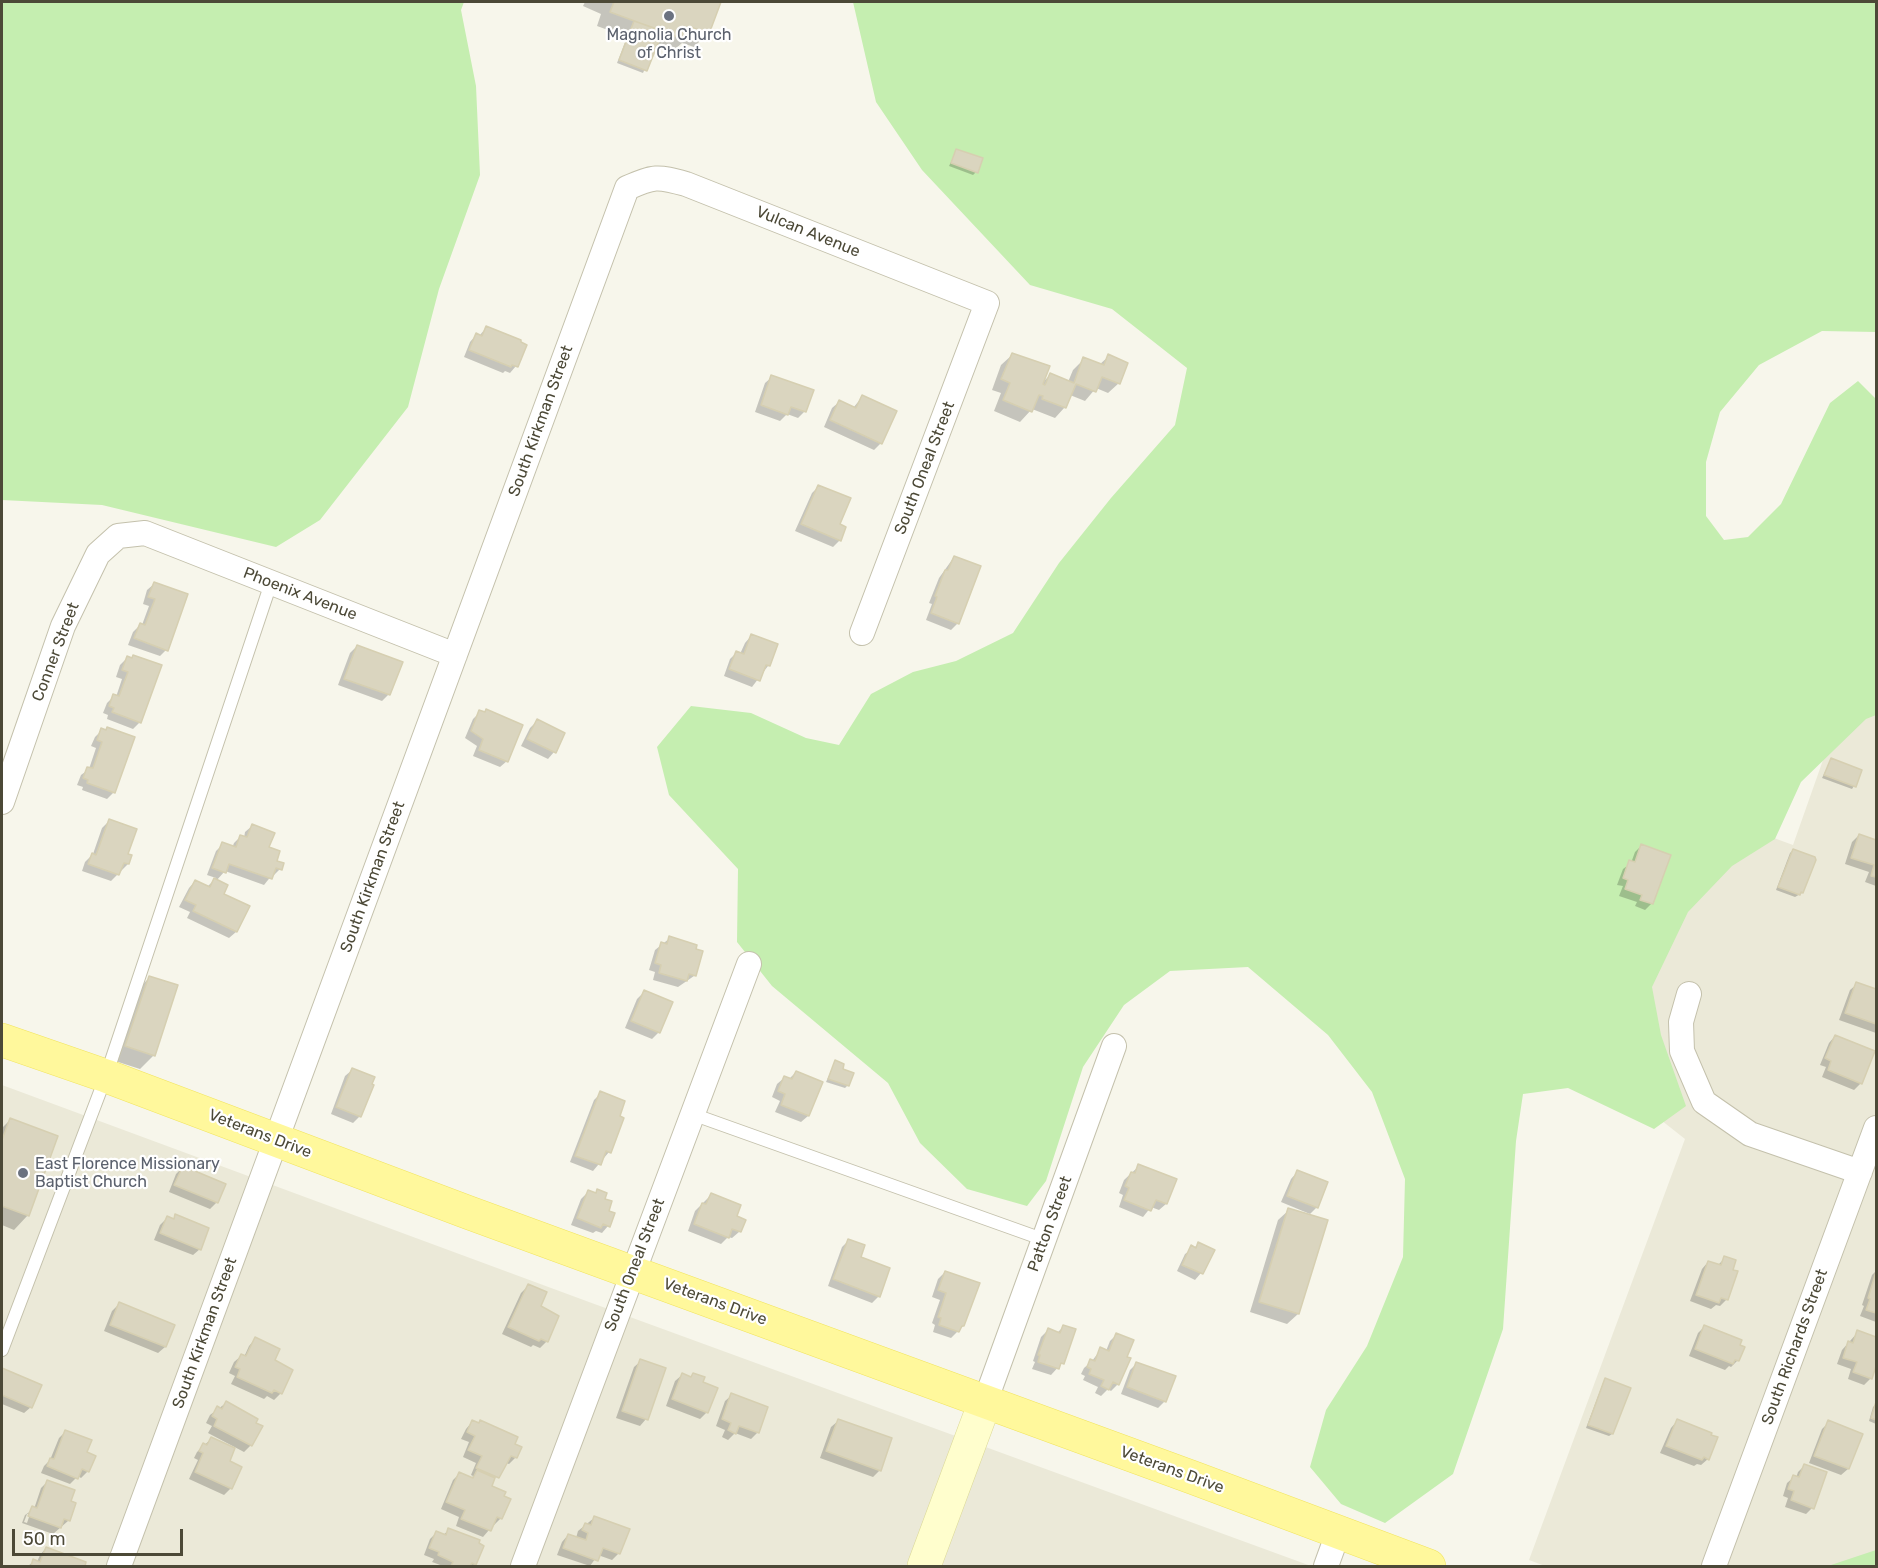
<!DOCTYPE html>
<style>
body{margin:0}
#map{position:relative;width:1878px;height:1568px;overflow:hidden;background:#f7f6eb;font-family:Rubik,sans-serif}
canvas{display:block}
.frame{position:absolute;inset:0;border:3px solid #4c4937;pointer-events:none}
.scale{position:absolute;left:12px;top:1529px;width:171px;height:27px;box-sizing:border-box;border:3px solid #4c4937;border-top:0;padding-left:8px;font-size:18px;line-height:21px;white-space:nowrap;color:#4c4937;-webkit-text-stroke:4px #fff;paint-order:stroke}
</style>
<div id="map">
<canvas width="1878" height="1568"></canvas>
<div class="frame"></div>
<div class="scale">50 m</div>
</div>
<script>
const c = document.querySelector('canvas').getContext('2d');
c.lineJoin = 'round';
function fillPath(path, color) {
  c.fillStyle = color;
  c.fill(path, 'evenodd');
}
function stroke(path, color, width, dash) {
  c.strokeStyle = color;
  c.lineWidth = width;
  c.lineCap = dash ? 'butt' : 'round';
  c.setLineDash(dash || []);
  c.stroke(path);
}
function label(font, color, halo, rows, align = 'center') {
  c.font = font + ' Rubik,sans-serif';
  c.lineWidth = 4.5;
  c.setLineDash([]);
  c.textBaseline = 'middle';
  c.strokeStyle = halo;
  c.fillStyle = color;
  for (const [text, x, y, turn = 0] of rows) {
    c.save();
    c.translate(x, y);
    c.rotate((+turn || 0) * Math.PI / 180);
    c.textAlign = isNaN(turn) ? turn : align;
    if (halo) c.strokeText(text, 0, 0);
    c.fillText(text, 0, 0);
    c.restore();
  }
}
fillPath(new Path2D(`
 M1876 610V1566H1545L1529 1560 1685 1139 1548 1031 1637 788 1793 845Z
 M2 1085 589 1302 1311 1566H2Z`), '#ebe9d8');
fillPath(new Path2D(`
 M2 2H464L461 10 476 86 480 175 439 289 408 407 320 520 276 547 102 505 2 500Z
 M853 2H1876V332L1822 331 1759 365 1720 412 1706 462V516L1724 540 1748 537 1781 504 1830 403 1858 381 1876 399V715L1866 719 1801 782 1775 839 1732 866 1688 912 1652 987 1661 1035 1686 1106 1654 1129 1568 1088 1523 1094 1516 1141 1503 1329 1453 1474 1385 1523 1341 1504 1310 1467 1326 1410 1367 1346 1403 1257 1405 1179 1372 1092 1328 1035 1248 967 1170 971 1124 1005 1083 1067 1046 1181 1027 1206 967 1189 920 1143 888 1083 772 986 737 942 738 869 669 795 657 747 691 706 751 713 806 738 839 745 871 694 913 672 956 661 1013 633 1059 563 1111 498 1175 425 1187 368 1112 309 1030 285 922 170 876 102Z
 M1876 1550V1566H1828Z`), '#c5eeb0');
fillPath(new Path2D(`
 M585 2H720L708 33 694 47 682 43 671 53 655 47 643 73 617 63 627 37 597 26 601 14 583 6Z
 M957 150 976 172 973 175 949 166Z
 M486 328 516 366 510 373 505 371 503 373 464 357 470 342 476 335 479 336Z
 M1012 355 1042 383 1050 375 1068 382 1073 370 1084 359 1099 365 1109 356 1119 383 1108 393 1096 388 1085 401 1070 395 1065 407 1055 418 1032 409 1020 422 994 411 1001 393 992 390 1001 365Z
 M772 377 805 411 798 418 787 414 780 421 755 412 765 383Z
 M863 396 881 443 874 450 824 427 832 408 839 402 853 408Z
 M819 486 838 525 840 540 833 547 795 531 812 493Z
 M954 557 958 623 951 630 926 620 932 604 929 603 939 578Z
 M154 584 166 650 160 656 128 645 133 632 140 625H142L149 606 143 604 147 590Z
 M751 636 768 666 752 687 724 676 730 659 736 653 740 654 745 643Z
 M357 646 389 694 382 701 338 685 350 653Z
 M127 658 140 722 133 729 107 719 108 715 103 713 107 703 114 696 116 697 122 679 116 677 120 665Z
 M480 712 507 761 500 767 473 756 477 746 465 738 473 719Z
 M537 721 554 752 548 759 521 746 530 728Z
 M107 728 114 792 107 799 82 790 83 787 77 785 81 775 89 769 96 748 91 746 95 737 102 730 105 731Z
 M1831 760 1854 786 1852 789 1822 778Z
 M109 821 126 854 128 864 111 881 82 871 85 862 93 854 102 828Z
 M252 826 280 869 273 876 272 875 264 885 225 871 216 881 222 894 248 907 236 932 229 938 187 918 190 912 179 907 189 888 195 881 207 887 216 878 207 875 216 851 223 844 232 848 234 843 241 836 244 838 245 832Z
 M1859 835 1876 841V886L1865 882 1869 872 1845 864 1852 842Z
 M1641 846 1652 903 1645 910 1635 906 1637 902 1619 896 1623 886 1617 885 1623 869 1631 863 1635 852Z
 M1793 850 1814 861 1802 893 1795 897 1776 890 1790 853Z
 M670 938 702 952 694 976 678 987 653 980 655 972 649 970 655 950Z
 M150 977 154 1055 140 1069 112 1060 135 992Z
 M1857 984 1876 991V1033L1839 1020 1850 990Z
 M644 992 659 1032 652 1039 625 1028 637 999Z
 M1835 1036 1861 1083 1854 1090 1822 1077 1826 1067 1820 1065 1829 1043Z
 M835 1062 841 1069 848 1085 845 1088 826 1082Z
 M352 1070 360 1116 353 1123 331 1114 345 1076Z
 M796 1072 821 1083 808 1116 801 1122 775 1112 780 1101 772 1097 777 1084 784 1078 789 1079Z
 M601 1093 609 1152 593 1171 570 1162 594 1100Z
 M10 1120 28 1215 14 1230 2 1225V1128Z
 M1139 1166 1175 1180 1166 1204 1159 1210 1151 1207 1143 1217 1119 1207 1123 1195 1119 1193 1124 1180Z
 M183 1167 217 1202 210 1209 169 1192 176 1174Z
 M1297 1172 1317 1207 1310 1214 1281 1202 1291 1179Z
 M597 1191 603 1199 608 1226 602 1233 596 1231 593 1233 571 1225 581 1199 588 1192 594 1194Z
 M711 1195 735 1217 744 1221 739 1232 732 1238 728 1237 721 1244 688 1231 695 1211Z
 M1289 1210 1298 1314 1287 1324 1250 1312 1278 1220Z
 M176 1216 200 1249 193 1255 154 1240 160 1225 167 1218 172 1220Z
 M848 1241 879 1296 872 1303 828 1286 842 1247Z
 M1199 1244 1213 1250 1201 1273 1195 1280 1177 1271 1185 1254Z
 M1725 1258 1727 1299 1720 1306 1716 1305 1711 1309 1690 1301 1702 1269 1708 1262 1718 1265Z
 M1876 1271V1322L1860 1316 1864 1306 1862 1305 1872 1275Z
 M945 1272 963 1326 951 1338 933 1332 935 1325 932 1323 940 1300 932 1297 938 1279Z
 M528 1286 539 1306 547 1341 540 1348 533 1345 531 1347 502 1334 521 1293Z
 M119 1304 173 1326 165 1347 158 1353 104 1331 112 1311Z
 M1064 1326 1062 1363 1051 1375 1032 1369 1035 1362 1033 1361 1041 1337 1048 1330 1057 1333Z
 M1705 1326 1738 1360 1731 1367 1729 1366 1725 1370 1689 1356 1698 1333Z
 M1858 1332 1876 1338V1361L1871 1378 1864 1385 1848 1379 1851 1369 1837 1364 1842 1350Z
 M1117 1334 1118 1384 1111 1391 1108 1389 1101 1396 1095 1393 1098 1387 1083 1380 1085 1376 1081 1374 1084 1368 1092 1361 1101 1349 1106 1351 1110 1341Z
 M255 1339 273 1361 281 1393 274 1400 267 1396 264 1399 231 1384 235 1376 229 1373 234 1362 241 1356 244 1357 249 1346Z
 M641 1361 646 1419 640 1426 616 1418 634 1367Z
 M1137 1363 1165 1401 1158 1408 1121 1394 1130 1370Z
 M2 1370 40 1386 31 1407 24 1413 2 1404Z
 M693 1374 701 1383 707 1412 700 1419 666 1406 675 1381 682 1375 690 1378Z
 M1606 1380 1612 1434 1609 1436 1586 1428 1603 1383Z
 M732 1395 758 1432 751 1439 735 1433 728 1440 722 1437 725 1430 716 1426 725 1401Z
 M226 1403 251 1445 244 1452 208 1433 212 1426 206 1423 210 1415Z
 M1876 1404V1424L1869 1421 1873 1407Z
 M838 1421 880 1470 873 1477 820 1458 831 1427Z
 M1677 1421 1708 1459 1701 1465 1697 1464 1694 1466 1660 1453 1671 1428Z
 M472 1422 513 1445 516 1457 509 1464 506 1463 492 1482 490 1487 502 1497 501 1518 494 1525 492 1524 489 1530 483 1537 456 1526 459 1517 441 1509 453 1480 459 1474 471 1479 473 1476 471 1475 476 1463 463 1457 469 1442 461 1439 466 1429Z
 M1829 1422 1861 1435 1848 1469 1841 1475 1809 1463 1822 1429Z
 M65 1432 85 1453 88 1471 81 1478 78 1476 70 1484 41 1473 44 1466 50 1460 59 1438Z
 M211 1439 228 1461 231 1488 224 1495 189 1479 198 1460 194 1458 197 1452Z
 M1805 1465 1812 1508 1806 1514 1785 1507 1788 1498 1783 1496 1787 1483 1794 1477 1796 1478 1798 1472Z
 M48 1481 69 1502 74 1504 68 1521 53 1534 22 1523 25 1515 34 1509 41 1488ZM27 1514H30L27 1523 24 1522Z
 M594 1518 619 1553 612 1560 598 1555 590 1566 557 1555 562 1542 568 1535 576 1538 578 1531Z
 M449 1530 475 1564 473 1566H443L432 1562 434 1559 424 1555 430 1539 436 1533 443 1535Z
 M46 1548 84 1562 83 1566H28L34 1561 37 1562 40 1555Z`), '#0003');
const building = new Path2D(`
 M614 2H721L709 34 691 27 686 40 610 12Z
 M634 21 663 31 647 71 619 60Z
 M956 149 983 158 978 173 951 163Z
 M486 326 521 340V342L527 345 518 367 512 365 511 367 469 350 476 333 482 336Z
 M1012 353 1050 366 1043 384 1045 385 1050 373 1074 383 1083 357 1104 365 1108 354 1128 363 1120 384 1102 377 1096 392 1076 384 1066 408 1042 399 1043 396 1039 395 1032 412 1003 400 1010 383 1001 379Z
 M771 375 814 390 806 412 791 407 788 415 761 405Z
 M862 395 897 411 882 444 830 420 839 400 856 408Z
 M818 485 851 498 840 524 846 527 841 541 801 524Z
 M954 556 981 566 959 624 931 613 937 597 935 596 945 570H948Z
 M154 582 188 594 168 651 134 638 140 623 145 625 155 599 148 597Z
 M751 634 778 644 770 666 766 665 760 681 729 669 736 651 744 654Z
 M357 645 403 662 390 695 344 679Z
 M133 655 162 665 141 723 112 712 114 708 109 706 113 694 119 696 128 672 122 670 127 656 132 658Z
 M486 709 523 725 508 762 479 750 483 739 471 731 479 710 485 712Z
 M537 719 565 733 556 753 527 739Z
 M107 727 135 737 115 793 87 783 88 780 83 778 87 767 93 768 102 742 97 740 101 728 106 730Z
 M1831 758 1862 770 1856 787 1824 775Z
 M109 819 137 829 128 854 132 855 129 864 124 863 119 875 88 864 92 853 96 855Z
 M252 824 275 833 269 847 280 851 277 861 284 863 282 870 276 868 272 879 229 864 226 873 212 868 222 842 236 847 240 835 247 837Z
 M1859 834 1876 840V877L1871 876 1874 865 1851 858Z
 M1641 844 1671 855 1653 904 1640 900 1642 895 1625 889 1628 880 1623 878 1629 860 1635 862Z
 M1793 849 1815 857 1816 860 1803 893 1801 892 1800 895 1778 887Z
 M214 878 228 885 224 894 250 906 237 932 193 911 196 905 185 900 195 880 210 887Z
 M669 936 697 945 696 949 703 951 696 976 689 974 687 981 659 973 661 965 655 963 661 942 667 944Z
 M149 976 178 985 155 1056 125 1046Z
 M1856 982 1876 989V1024L1845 1013Z
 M644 990 673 1002 660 1033 631 1021Z
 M1835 1035 1875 1051 1862 1084 1828 1070 1831 1061 1825 1058Z
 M835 1060 844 1064 843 1069 854 1073 849 1086 828 1079Z
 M352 1068 375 1077 372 1084 374 1085 361 1117 336 1107Z
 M796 1071 823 1082 809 1116 781 1105 785 1094 778 1091 784 1076 792 1079Z
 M600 1091 625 1101 620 1116 624 1118 611 1153 606 1151 601 1165 575 1156Z
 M10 1118 58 1136 29 1216 2 1206V1140Z
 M1138 1164 1177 1179 1167 1204 1156 1200 1151 1211 1124 1200 1129 1188 1125 1186 1131 1172 1135 1173Z
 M183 1166 226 1184 218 1203 174 1185Z
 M1297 1170 1328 1182 1318 1208 1287 1196Z
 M597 1189 607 1193 605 1199 612 1201 609 1211 615 1213 610 1227 603 1224 601 1228 577 1218 588 1190 596 1193Z
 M711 1193 741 1205 737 1216 746 1220 741 1232 732 1229 729 1238 694 1224 702 1203 706 1204Z
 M1288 1208 1328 1220 1299 1314 1259 1302Z
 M175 1214 209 1228 201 1250 160 1233 167 1216 174 1219Z
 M848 1239 865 1245 861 1257 890 1268 880 1297 833 1279Z
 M1198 1242 1215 1250 1203 1274 1182 1265 1191 1245 1196 1248Z
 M1724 1256 1736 1260 1733 1270 1738 1271 1728 1300 1721 1298 1719 1303 1696 1295 1708 1261 1721 1265Z
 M945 1271 980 1283 964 1326H962L959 1332 939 1325 941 1318 938 1317 946 1293 938 1290Z
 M1876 1272V1313L1866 1310 1870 1299 1868 1298Z
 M528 1284 547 1292 541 1306 559 1316 548 1342 541 1339 539 1341 508 1327Z
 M119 1302 175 1325 166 1347 110 1325Z
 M1063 1325 1076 1329 1064 1364 1061 1363 1059 1369 1038 1362 1040 1355H1038L1048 1328 1060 1333Z
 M1704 1325 1742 1340 1740 1345 1745 1347 1739 1361 1735 1360 1733 1364 1695 1349Z
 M1857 1330 1876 1337V1366L1872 1379 1853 1372 1857 1362 1843 1358 1848 1341 1853 1343Z
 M1116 1333 1134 1340 1127 1357 1131 1358 1119 1385 1113 1382 1109 1390 1101 1386 1104 1380 1089 1374 1091 1369 1087 1367 1090 1359 1095 1361 1100 1347 1109 1351Z
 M255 1337 280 1349 275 1360 293 1370 282 1394 274 1390 272 1393 237 1377 240 1369 235 1367 241 1354 246 1356Z
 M640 1359 666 1368 648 1420 622 1411Z
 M1136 1362 1176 1376 1166 1402 1127 1387Z
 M2 1368 42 1385 32 1408 2 1395Z
 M682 1373 691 1377 693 1373 705 1377 703 1382 718 1388 708 1413 672 1399Z
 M1605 1378 1631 1388 1613 1434 1588 1425Z
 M731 1393 768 1407 759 1433 739 1426 736 1434 728 1430 731 1423 722 1419Z
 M226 1401 258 1419 256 1423 263 1426 252 1446 214 1426 217 1419 212 1416 217 1406 222 1409Z
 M1876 1402V1420L1871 1418Z
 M838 1419 892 1438 881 1471 826 1451Z
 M1677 1419 1712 1433 1711 1435 1718 1437 1709 1460 1704 1457 1702 1460 1666 1446Z
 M472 1420 479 1423 480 1420 518 1437 515 1444 522 1447 517 1458 511 1456 499 1478 476 1468 482 1456 468 1450 475 1436 467 1432Z
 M1828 1420 1863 1434 1849 1469 1814 1456Z
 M65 1430 92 1440 87 1452 96 1456 89 1472 82 1469 78 1479 47 1466 50 1458 54 1459Z
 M211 1437 235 1448 230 1461 242 1467 232 1489 195 1472 203 1453 199 1451 203 1443 207 1445Z
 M1804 1464 1827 1472 1814 1509 1791 1500 1794 1491 1788 1489 1793 1475 1799 1477Z
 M477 1470 495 1478 492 1486 506 1492 504 1496 511 1499 502 1519 497 1517 491 1531 461 1519 465 1510 446 1502 459 1472 473 1478Z
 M47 1480 75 1490 71 1501 76 1503 70 1521 64 1519 61 1528 28 1516 32 1506 37 1508Z
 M594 1516 630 1529 620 1554 603 1548 598 1561 563 1548 568 1534 586 1540 588 1533 582 1530 585 1523 591 1525Z
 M448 1528 480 1540 479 1543 484 1546 476 1565 472 1563 470 1566H451L453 1562 438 1555 439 1552 429 1548 436 1531 446 1535Z
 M46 1547 86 1562 85 1566H31L33 1559 40 1562Z`);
fillPath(building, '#dad5bf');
stroke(building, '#d6cfb1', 1.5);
const lane = new Path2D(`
 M692 1114 1045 1240
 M2 1350 106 1076 271 583`);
const street = new Path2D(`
 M2 802 63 626 98 554 118 536 145 533 455 655
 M1689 994 1681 1022 1682 1051 1704 1102 1750 1134 1860 1172
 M985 1402 1114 1046
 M119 1566 627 188C654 176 657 176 686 184L987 303 862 633
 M523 1566 749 964
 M1326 1566 1338 1533
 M1714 1566 1876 1128`);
const secondary = new Path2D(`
 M924 1566 985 1402`);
const primary = new Path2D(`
 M2 1040 106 1076 467 1212 1194 1478 1429 1566`);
stroke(lane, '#c4c1ac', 14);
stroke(street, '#c4c1ac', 26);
stroke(secondary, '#dbd896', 34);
stroke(primary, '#f1e45f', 34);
stroke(lane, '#fff', 12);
stroke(street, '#fff', 24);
stroke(secondary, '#fffecd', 33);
stroke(primary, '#fff89c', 33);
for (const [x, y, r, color] of [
 [669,16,6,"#6b7280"],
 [23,1173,6,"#6b7280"]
]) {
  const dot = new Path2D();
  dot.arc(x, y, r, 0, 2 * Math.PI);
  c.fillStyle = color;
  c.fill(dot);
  stroke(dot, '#fff', 2);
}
label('16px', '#5b616d', '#fff', [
 ["Magnolia Church",669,35],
 ["of Christ",669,53],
 ["East Florence Missionary",35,1164,"left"],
 ["Baptist Church",35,1182,"left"]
]);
label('16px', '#4c4937', '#fff', [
 ["Vulcan Avenue",808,232,22],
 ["South Kirkman Street",541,421,-70],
 ["South Oneal Street",925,468,-69],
 ["Phoenix Avenue",300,594,21],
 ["Conner Street",56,652,-69],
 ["South Kirkman Street",373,877,-70],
 ["Veterans Drive",260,1134,21],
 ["Patton Street",1050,1224,-70],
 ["South Oneal Street",635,1265,-69],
 ["Veterans Drive",715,1302,20],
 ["South Kirkman Street",205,1333,-70],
 ["South Richards Street",1795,1347,-70],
 ["Veterans Drive",1172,1470,20]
]);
</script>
